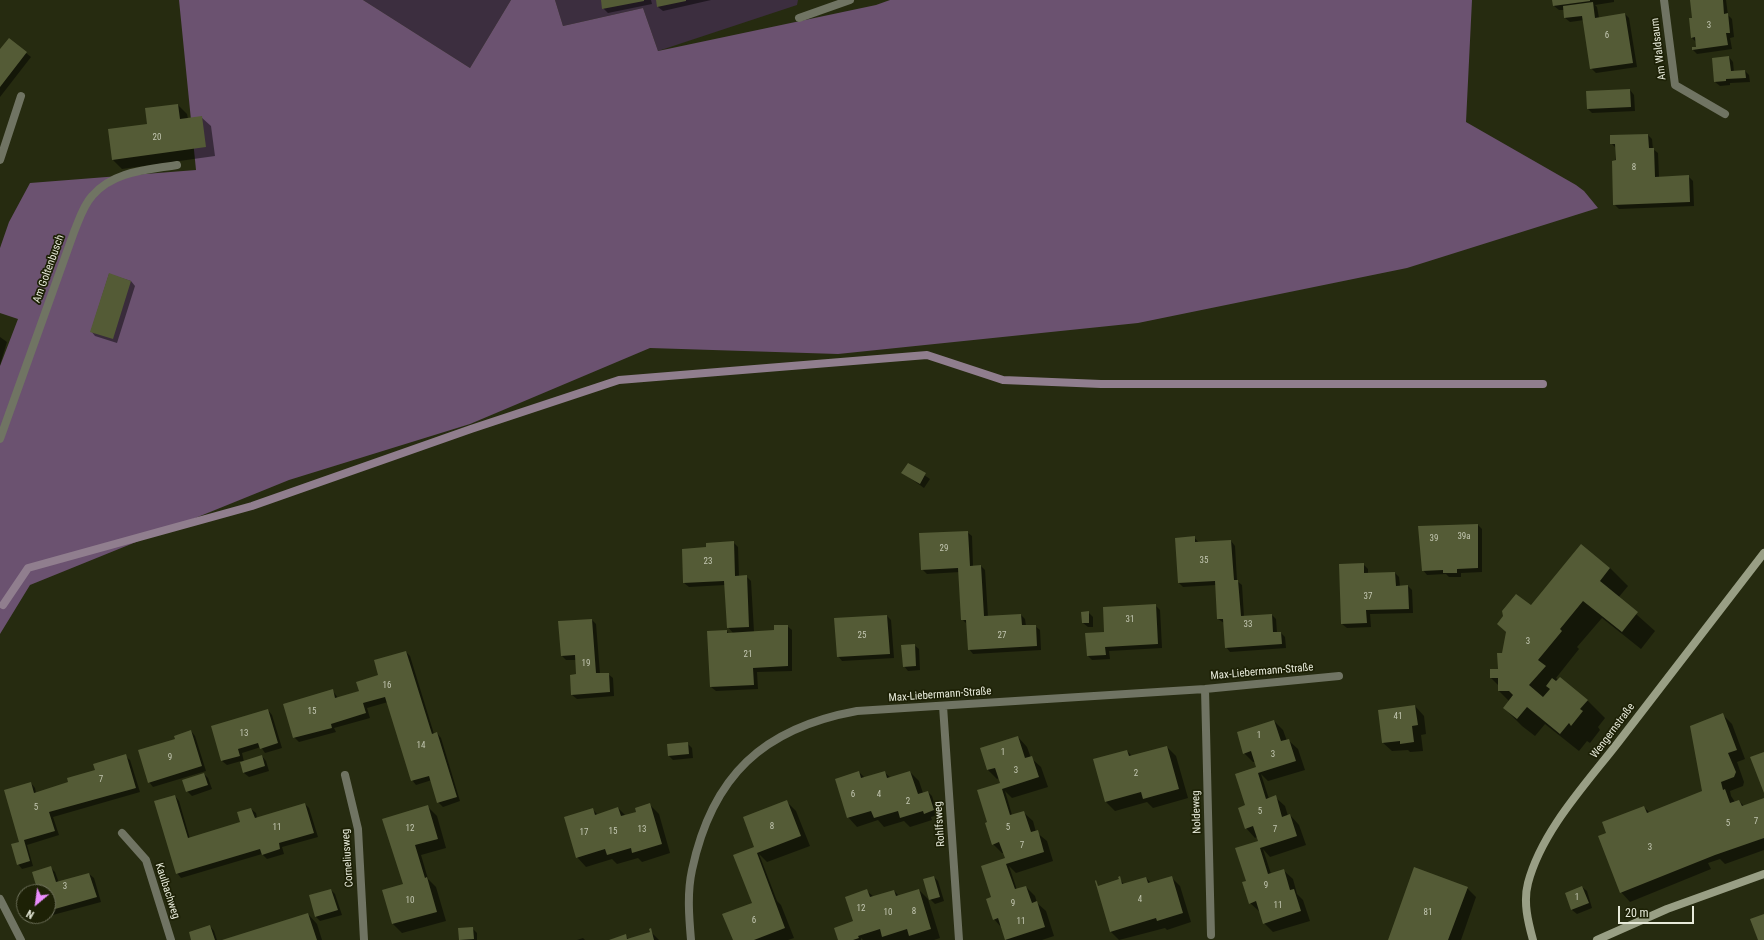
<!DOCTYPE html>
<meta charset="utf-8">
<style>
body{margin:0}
#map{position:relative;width:1764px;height:940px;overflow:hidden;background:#262b10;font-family:"Roboto Condensed",sans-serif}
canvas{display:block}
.north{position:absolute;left:16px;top:884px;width:40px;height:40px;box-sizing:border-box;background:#1d2106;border:1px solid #6e715b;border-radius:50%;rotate:209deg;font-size:11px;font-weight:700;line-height:16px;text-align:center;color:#e7eada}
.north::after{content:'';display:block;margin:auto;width:14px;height:18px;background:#eb8dfc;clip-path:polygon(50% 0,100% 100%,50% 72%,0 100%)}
.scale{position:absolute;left:1618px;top:906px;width:76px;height:18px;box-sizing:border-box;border:2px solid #e7eada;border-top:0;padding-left:5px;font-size:12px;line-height:14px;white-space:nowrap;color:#e7eada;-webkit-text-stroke:3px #1d2106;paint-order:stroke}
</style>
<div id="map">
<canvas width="1764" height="940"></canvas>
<div class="north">N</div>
<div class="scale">20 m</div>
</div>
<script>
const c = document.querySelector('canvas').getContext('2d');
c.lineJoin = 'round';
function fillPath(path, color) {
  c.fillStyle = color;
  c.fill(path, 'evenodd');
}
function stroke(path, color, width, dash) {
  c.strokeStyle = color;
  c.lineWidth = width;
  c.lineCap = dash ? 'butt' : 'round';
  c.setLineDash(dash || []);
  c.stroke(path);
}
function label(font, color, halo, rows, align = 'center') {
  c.font = font + ' "Roboto Condensed",sans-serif';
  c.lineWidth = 3.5;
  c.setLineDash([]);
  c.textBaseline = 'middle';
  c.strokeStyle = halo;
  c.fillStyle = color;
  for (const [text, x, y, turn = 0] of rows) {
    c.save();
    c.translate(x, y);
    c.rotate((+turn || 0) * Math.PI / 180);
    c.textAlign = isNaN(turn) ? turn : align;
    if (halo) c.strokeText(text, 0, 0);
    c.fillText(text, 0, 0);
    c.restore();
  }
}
fillPath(new Path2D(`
 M363 0H511L470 68Z
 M555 0H798L797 5 658 51 643 8 563 26Z`), '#3c2e3f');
fillPath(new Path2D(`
 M179 0H363L470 68 511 0H555L563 26 643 8 658 51 876 5 890 0H1472L1466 122 1576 185 1584 191 1598 208 1407 268 1138 323 838 354 650 348 470 424 289 480 30 585 0 634V366L18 319 0 313V248L9 222 30 183 196 170Z`), '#6b5270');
fillPath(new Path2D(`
 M602 0H651L652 4 608 13 603 8Z
 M657 0H711L663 11 658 7Z
 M1553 0H1614V2L1595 5 1597 7 1599 18 1625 14 1629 18 1637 67 1596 73 1591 68 1584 20 1570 22 1565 18 1564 10H1559L1554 6Z
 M1691 0H1726L1728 15 1732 19 1734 37 1730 38 1732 49 1697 54 1693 50V48H1697L1696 42 1692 38 1693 19Z
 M0 51 26 53 31 57 0 97Z
 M1729 57 1733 62 1734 72 1745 71 1749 75 1750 82 1730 83V85L1720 86 1715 82Z
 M1630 90 1634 95 1635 111 1592 113 1588 109Z
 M178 105 187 114 188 119 201 117 211 126 215 156 122 169 113 160 148 124Z
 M1648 135 1652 139 1653 149 1658 153 1659 177 1688 176 1693 181 1694 206 1619 209 1614 204 1616 148 1611 143Z
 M109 274 131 281 135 286 117 343 95 336 91 331Z
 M0 337 7 342 0 365Z
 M908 464 930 479 924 488 903 473Z
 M1478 525 1482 529V572L1461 573V577H1449L1446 574 1427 575 1423 570Z
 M967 532 972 536 973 566H981L985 570 988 617 1021 615 1025 619 1026 626H1035L1040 630 1041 650 973 654 969 649 967 624 962 619 960 572 927 574 922 569Z
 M1194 537 1199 543 1231 541 1235 546 1237 581 1242 585 1244 617 1272 615 1276 619 1277 633H1281L1285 637 1286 648 1230 652 1226 647 1224 623 1218 619 1216 585 1183 587 1179 583 1176 539Z
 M733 542 738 547 739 577 746 576 751 581 754 632 775 631 787 626 792 630V671L757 672 758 689 716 691 711 687 727 631 729 634 733 633 728 627 725 585 689 587 684 583 707 548Z
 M1581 545 1610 568 1628 586 1618 598 1655 631 1641 649 1602 618 1577 647 1579 649 1556 678 1587 700 1605 718 1598 727 1600 730 1590 743 1587 741 1579 751 1545 724 1535 736 1522 726 1504 708 1509 701 1499 691V686L1491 678 1499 670 1507 633 1498 624 1531 607Z
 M1363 564 1368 569V574L1395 573 1399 577 1400 586H1408L1412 590 1413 613 1370 614 1371 627 1347 628 1342 624Z
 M1155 605 1160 610 1162 648 1109 651 1110 659 1092 660 1088 656 1105 633Z
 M1088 612 1093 617V627H1088L1083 623Z
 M887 616 891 620 894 658 842 661 838 656Z
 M592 620 596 624 600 674H608L613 678 614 696 577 699 572 695 578 675 576 660H566L562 656 559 621Z
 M914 645 919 649 920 670 908 671 904 666Z
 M406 652 410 656 434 734 437 733 441 738 460 801 443 807 438 802 432 780 416 785 412 780 388 702 367 708 370 718 334 728 336 732 299 742 294 737 332 690 338 698 360 691Z
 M1415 706 1424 716 1426 734 1421 735 1423 751 1410 752 1408 750 1392 751 1382 742Z
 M268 710 272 715 282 748 265 753 261 747 242 753 244 762 262 756 266 761 269 771 249 777 244 773 241 761 227 765 222 761Z
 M1722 714 1732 724 1745 759 1737 762 1744 782 1743 786 1730 791 1731 796 1735 802 1739 801 1744 806 1764 799V850L1725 864 1720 859 1708 863 1711 869 1630 902 1621 892 1608 834 1644 807 1650 813 1702 792Z
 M1274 721 1283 730 1287 741 1288 740 1298 749 1305 770 1268 781 1261 774 1269 799 1275 797 1285 806 1288 816 1290 815 1299 825 1306 845 1270 857 1263 849 1271 874 1283 870 1293 879 1297 894 1303 900 1310 921 1273 932 1264 923 1260 912 1250 903 1248 881 1259 842 1257 837 1255 838 1246 828 1247 806 1259 771 1255 762H1253L1244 753Z
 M191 731 195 736 206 771 153 787 149 782 177 740Z
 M1018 737 1027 747 1031 758 1041 767 1048 787 1012 798 1005 791 1012 815 1023 812 1033 821 1036 832 1047 841 1053 861 1016 873 1009 866 1017 890 1026 887 1035 896 1037 903 1046 911 1054 936 1042 940H1006L1001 927 994 919 993 897 1006 859 1004 853H1002L993 844 989 823 1001 784 999 778 997 779 988 770 982 749Z
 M687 743 692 748 693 758 673 760 668 755Z
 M1167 747 1176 756 1188 798 1153 808 1147 802 1115 811 1106 802 1127 751 1132 756Z
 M125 756 130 760 140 792 53 817 59 835 27 845 33 866 22 869 18 864 31 783 35 788 36 793 70 783Z
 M859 772 865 778 884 772 891 778 910 772 919 781 923 793 928 792 932 796 938 815 931 817 932 820 910 827 904 821 884 827 878 820 857 827 848 817Z
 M204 774 208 778 212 789 192 796 187 791Z
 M175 796 179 801 190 839 241 823 251 809 256 813 257 818 305 804 309 808 318 837 282 847 284 854 267 859 262 854 181 878 177 873Z
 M787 802 796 811 810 846 767 862 759 854 777 901 781 905 794 938 788 940H734L753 903 754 849Z
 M650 805 659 814 670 853 642 862 638 858 617 864 612 859 586 867 577 857 592 809 598 815 618 808 626 816 638 812Z
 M428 807 437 816 446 848 421 855 428 879 436 887 446 921 402 933 393 924 383 891 406 884 393 852Z
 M51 868 55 872 59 883 89 874 94 878 101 902 49 916 50 920 46 916H48V892H39Z
 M934 877 938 881 944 901 935 904 930 899Z
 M1171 877 1180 886 1191 922 1167 930 1165 928 1119 940 1111 932 1098 887 1120 880 1125 885 1146 878 1151 883Z
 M1582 887 1587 891 1592 908 1577 914 1572 910 1566 894Z
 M1467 888 1476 897 1461 940H1389Z
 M331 890 335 894 342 915 320 921 316 917 310 896Z
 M919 890 928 899 940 938 934 940H863L861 938V940H839L854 922 867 891 874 897 894 891 899 896Z
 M308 914 317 924 322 940H225Z
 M210 926 214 931 217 940H192Z
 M472 928 477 933V940H460L459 929Z
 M651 932 659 940H611L625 936 629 939Z
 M583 938 585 940H577Z`), '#0007');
stroke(new Path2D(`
 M3 605 28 568 252 506 471 429 619 380 927 355 1003 380 1101 384H1543`), '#907e8e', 8);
fillPath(new Path2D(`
 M601 0H644V1L602 9Z
 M656 0H686V1L657 7Z
 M1552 0H1590V1L1553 6Z
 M1690 0H1723L1724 14 1728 13 1730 33H1726L1728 45 1692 50V47H1696L1695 37 1691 38 1689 18H1692Z
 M1593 2 1595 18 1625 13 1633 63 1590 69 1582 16 1564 18 1563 6Z
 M9 38 27 52 0 87V49Z
 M1729 56 1731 71 1745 70 1746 78 1726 79V81L1714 82 1712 58Z
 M1630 89 1631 107 1587 109 1586 91Z
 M178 104 180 119 202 116 206 147 112 160 108 129 147 124 145 108Z
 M1648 134 1649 148H1654L1655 177 1689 175 1690 202 1613 205 1612 161 1616 160 1615 144H1610V135Z
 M109 273 131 281 113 339 90 332Z
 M908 463 926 473 920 484 901 473Z
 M1478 524V568L1457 569V573H1443V570L1422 571 1418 526Z
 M968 531 970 566 981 565 984 616 1021 614 1022 625H1036L1037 646 968 650 966 620H961L958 568 921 570 919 533Z
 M1195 536V542L1231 540 1234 580H1238L1241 616 1272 614 1273 632H1281L1282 644 1225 648 1223 619H1217L1215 581 1178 583 1175 538Z
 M734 541 735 576 747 575 749 627 727 628 724 581 683 583 682 549 706 547V543Z
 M1581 544 1610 568 1600 581 1638 612 1622 632 1583 601 1560 629 1562 631 1538 660 1546 666 1529 685 1543 697 1550 689 1546 686 1552 678 1556 681 1560 677 1588 700 1580 709 1583 711 1571 726 1569 723 1560 734 1527 707 1517 719 1503 708 1513 695 1509 691H1498V678H1490V669H1498L1497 653H1502L1506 632 1497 624 1503 616 1502 611 1516 594 1531 605Z
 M1364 563V573L1395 572 1396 586 1408 585 1409 609 1366 610 1367 623 1341 624 1339 564Z
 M1156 604 1158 644 1105 647 1106 655 1087 656 1085 633 1104 632 1103 607Z
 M1089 611V623H1082L1081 612Z
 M887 615 890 654 837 657 834 618Z
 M592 619 596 673H609L610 692 571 695 570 675 576 674 575 655 561 656 558 621Z
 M774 625H788V666L753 668 754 685 710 687 707 631 727 630V633L774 630Z
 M915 644 916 666 903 667 901 645Z
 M406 651 432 734 437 732 457 797 437 803 429 776 411 781 385 697 363 703 366 713 331 724 332 728 293 738 283 704 333 689 335 698 359 691 356 682 378 675 374 660Z
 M1415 705 1418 725 1412 726 1414 742 1400 744V741L1382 743 1378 710Z
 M268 709 278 743 260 749 258 743 238 749 240 756 221 761 211 726Z
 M1723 713 1737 750 1728 753 1736 772 1734 777 1721 782 1723 790 1725 789 1730 803 1739 800 1742 806 1764 798V838L1715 855 1620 893 1598 836 1606 833 1602 822 1644 806 1647 813 1702 791 1690 726Z
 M1274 720 1281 741 1289 739 1296 761 1258 773 1266 799 1276 795 1282 817 1290 814 1297 836 1260 848 1268 874 1284 869 1290 890 1294 889 1301 911 1263 924 1256 901 1249 904 1242 882 1246 881 1235 848 1258 841 1253 826 1245 829 1238 808 1245 805 1235 774 1256 767 1251 751 1243 754 1237 732Z
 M191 730 202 766 148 783 138 750 175 739 174 736Z
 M1018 736 1025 758 1032 756 1039 777 1002 789 1010 815 1024 811 1031 832 1038 830 1044 852 1006 864 1015 889 1026 886 1032 903 1037 901 1045 927 1005 940 998 918 993 920 986 899 991 897 981 866 1005 858 999 842 992 845 985 823 987 822 977 790 1000 783 995 768 987 770 980 748Z
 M688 742 689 754 668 756 667 744Z
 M1167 746 1179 789 1143 799 1141 792 1105 802 1093 759 1127 750 1129 756Z
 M1764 752V793L1750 757Z
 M126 754 136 788 49 812 55 831 24 840 30 861 17 865 11 844 19 842 4 790 31 782 34 793 68 782 67 778 95 770 93 764Z
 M262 755 265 766 243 773 240 762Z
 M859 771 861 778 885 771 887 778 910 771 918 794 928 791 934 810 924 814 923 811 900 818 898 811 874 818 871 811 847 818 835 779Z
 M204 773 208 785 186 792 182 780Z
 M175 795 188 838 240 822 237 812 251 808 255 818 305 803 314 833 279 843 280 849 262 855 260 849 176 874 154 801Z
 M787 800 801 836 757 853 785 928 754 940H733L722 914 752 903 733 855 754 847 743 817Z
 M650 803 662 844 632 853 631 848 607 855 605 849 576 858 564 817 593 808 595 815 618 807 621 816 636 812 635 808Z
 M428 805 438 839 415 845 425 878 427 877 437 912 392 924 382 890 403 884 382 819Z
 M51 866 56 882 89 873 97 897 48 911V892H38L32 872Z
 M1414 867 1468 887 1448 940H1388Z
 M934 876 940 897 929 900 923 879Z
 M1120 876 1122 884 1146 877 1148 883 1172 876 1183 913 1157 921 1156 918 1110 932 1095 881 1096 880 1098 886 1119 879 1118 877Z
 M1582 886 1589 903 1571 910 1565 893Z
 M331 889 338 910 315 917 309 895Z
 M867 889 870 897 894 890 896 896 919 889 931 929 909 936 907 929 882 937 880 929 858 936 859 938 853 940H838L834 928 853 921 845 897Z
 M308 913 317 940H222Z
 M1764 914V940H1758L1750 919Z
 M210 925 215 940H191L189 932Z
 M473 927 474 939 459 940 458 928Z
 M651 928 654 940H609L626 934 627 939 650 932 649 929Z`), '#545b36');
stroke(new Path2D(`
 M1664 0 1675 85 1725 114
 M799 18 850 0
 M0 160 21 96
 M0 439 74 232C79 220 83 206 92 196 113 171 147 170 177 165
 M1205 689 1211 935
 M943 706 959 940
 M345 775 358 829 364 940
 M122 833 146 860 171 940
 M0 899 21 940
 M691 940C689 917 687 893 692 870 712 776 763 728 857 711L1205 689 1339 676`), '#707463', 8);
stroke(new Path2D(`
 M1533 940C1528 922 1523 902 1528 883 1542 830 1587 783 1620 740 1668 677 1716 615 1764 553
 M1597 940 1667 909 1764 874`), '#999f85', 8);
label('9px', '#c2c6b1', null, [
 ["3",1709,26],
 ["6",1607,36],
 ["20",157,138],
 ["8",1634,168],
 ["39a",1464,537],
 ["39",1434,539],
 ["29",944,549],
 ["35",1204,561],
 ["23",708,562],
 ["37",1368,597],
 ["31",1130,620],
 ["33",1248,625],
 ["25",862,636],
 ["27",1002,636],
 ["3",1528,642],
 ["21",748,655],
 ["19",586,664],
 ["16",387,686],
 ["15",312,712],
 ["41",1398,717],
 ["13",244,734],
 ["1",1259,736],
 ["14",421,746],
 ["1",1003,753],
 ["3",1273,755],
 ["9",170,758],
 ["3",1016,771],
 ["2",1136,774],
 ["7",101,780],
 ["6",853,795],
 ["4",879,795],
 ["2",908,802],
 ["5",36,808],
 ["5",1260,812],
 ["7",1756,822],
 ["5",1728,824],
 ["8",772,827],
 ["11",277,828],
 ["5",1008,828],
 ["12",410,829],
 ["13",642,830],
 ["7",1275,830],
 ["15",613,832],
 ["17",584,833],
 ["7",1022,846],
 ["3",1650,848],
 ["9",1266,886],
 ["3",65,887],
 ["1",1577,898],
 ["4",1140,900],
 ["10",410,901],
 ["9",1013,904],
 ["11",1278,906],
 ["12",861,909],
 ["8",914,912],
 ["10",888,913],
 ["81",1428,913],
 ["6",754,921],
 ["11",1021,922]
]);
label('11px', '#e7eada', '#1d2106', [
 ["Am Waldsaum",1659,49,-97],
 ["Am Goltenbusch",49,269,-70],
 ["Max-Liebermann-Straße",1262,672,-5],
 ["Max-Liebermann-Straße",940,695,-4],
 ["Wengernstraße",1613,731,-53],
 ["Noldeweg",1197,812,-92],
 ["Rohlfsweg",940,824,-94],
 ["Corneliusweg",348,858,-94],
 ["Kaulbachweg",167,891,72]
]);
</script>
